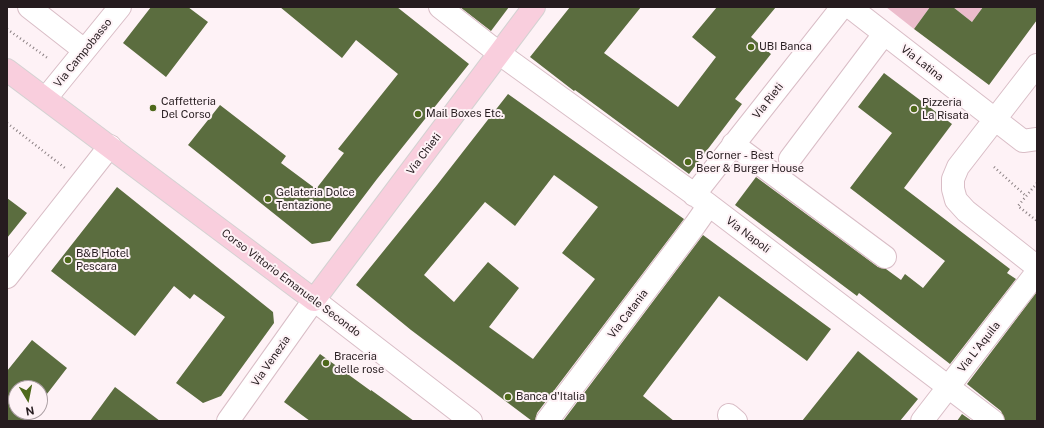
<!DOCTYPE html>
<style>
body{margin:0}
#map{position:relative;width:1044px;height:428px;overflow:hidden;background:#fef2f6;font-family:"Public Sans",sans-serif}
canvas{display:block}
.frame{position:absolute;inset:0;border:8px solid #261c1f;pointer-events:none}
.north{position:absolute;left:8px;top:380px;width:40px;height:40px;box-sizing:border-box;background:#fef2f6;border:1px solid #a89ca0;border-radius:50%;rotate:170deg;font-size:11px;font-weight:700;line-height:16px;text-align:center;color:#261c1f}
.north::after{content:'';display:block;margin:auto;width:14px;height:18px;background:#4e691b;clip-path:polygon(50% 0,100% 100%,50% 72%,0 100%)}
</style>
<div id="map">
<canvas width="1044" height="428"></canvas>
<div class="frame"></div>
<div class="north">N</div>
</div>
<script>
const c = document.querySelector('canvas').getContext('2d');
c.lineJoin = 'round';
function fillPath(path, color) {
  c.fillStyle = color;
  c.fill(path, 'evenodd');
}
function stroke(path, color, width, dash) {
  c.strokeStyle = color;
  c.lineWidth = width;
  c.lineCap = dash ? 'butt' : 'round';
  c.setLineDash(dash || []);
  c.stroke(path);
}
function label(font, color, halo, rows, align = 'center') {
  c.font = font + ' "Public Sans",sans-serif';
  c.lineWidth = 4;
  c.setLineDash([]);
  c.textBaseline = 'middle';
  c.strokeStyle = halo;
  c.fillStyle = color;
  for (const [text, x, y, turn = 0] of rows) {
    c.save();
    c.translate(x, y);
    c.rotate((+turn || 0) * Math.PI / 180);
    c.textAlign = isNaN(turn) ? turn : align;
    if (halo) c.strokeText(text, 0, 0);
    c.fillText(text, 0, 0);
    c.restore();
  }
}
fillPath(new Path2D(`
 M886 7H930L914 29Z
 M953 7H983L972 22Z`), '#ecbccc');
fillPath(new Path2D(`
 M151 7H188L208 22 166 77 123 43Z
 M280 7H397L469 64 377 179 330 241 312 244 188 145 220 105 286 156 281 163 316 189 344 153 338 149 398 74 356 40 342 58Z
 M460 7H509L491 31Z
 M570 7H641L604 53 678 107 716 57 692 37 717 7H776L751 37 771 54 735 99 742 104 689 174 575 90 574 91 530 57Z
 M930 7H953L972 22 983 7H1037V20L989 85 914 29Z
 M884 73 952 124 904 188 1010 269 1007 273 1016 279 950 364 859 293 857 296 735 205 756 177 878 267 886 269 901 280 905 274 923 288 945 261 850 188 892 133 858 107Z
 M508 94 684 219 537 413 535 421H532L411 330 356 285 437 185ZM554 175 598 207 562 253 595 279 533 359 489 327 519 288 488 262 454 302 424 275 485 202 515 226Z
 M117 187 273 312 274 323 221 396 203 403 176 383 225 317 194 294 190 299 174 286 135 336 51 271Z
 M7 198 27 213 7 238Z
 M703 235 831 329 807 361 719 296 643 396 674 421H563Z
 M1036 293 1037 421H1005L1001 411 967 384Z
 M32 340 67 368 40 403V388H16V412H33L26 421H7V371Z
 M858 351 918 399 900 421H802Z
 M320 354 371 391V390L414 421H310L284 402Z
 M115 387 160 421H90Z
 M962 414 972 421H957Z`), '#5b6d3f');
const minor = new Path2D(`
 M29 7 84 50
 M440 7 500 54 709 205 993 421
 M850 7 1023 141 1037 139
 M1037 65 958 167 953 179V189L956 200 966 211 1037 267
 M46 98 120 7
 M733 144 885 257
 M790 159 884 34
 M694 195 842 7
 M7 277 110 146
 M729 415 736 421
 M228 421 314 300 471 421
 M547 421 695 225 709 205
 M922 421 1037 272`);
const major = new Path2D(`
 M7 70 314 300 534 7`);
stroke(minor, '#d9bdc6', 24);
stroke(major, '#d4d2d2', 24);
stroke(new Path2D(`
 M7 29 49 59
 M7 123 65 168
 M994 167 1026 196
 M1037 183 1018 206 1037 221`), '#8b8083', 2.5, [1, 3]);
stroke(minor, '#fff', 22);
stroke(major, '#f9cedd', 22);
for (const [x, y, r, color] of [
 [751,47,4,"#4e691b"],
 [153,108,4,"#4e691b"],
 [914,109,4,"#4e691b"],
 [418,114,4,"#4e691b"],
 [688,162,4,"#4e691b"],
 [268,199,4,"#4e691b"],
 [68,260,4,"#4e691b"],
 [326,363,4,"#4e691b"],
 [508,397,4,"#4e691b"]
]) {
  const dot = new Path2D();
  dot.arc(x, y, r, 0, 2 * Math.PI);
  c.fillStyle = color;
  c.fill(dot);
  stroke(dot, '#fef2f6', 1.5);
}
label('11px', '#261c1f', '#fef2f6', [
 ["UBI Banca",759,47],
 ["Caffetteria",161,102],
 ["Del Corso",161,115],
 ["Pizzeria",922,103],
 ["La Risata",922,116],
 ["Mail Boxes Etc.",426,114],
 ["B Corner - Best",696,156],
 ["Beer & Burger House",696,169],
 ["Gelateria Dolce",276,193],
 ["Tentazione",276,206],
 ["B&B Hotel",76,254],
 ["Pescara",76,267],
 ["Braceria",334,357],
 ["delle rose",334,370],
 ["Banca d'Italia",516,397]
], 'left');
label('11px', '#261c1f', '#fef2f6', [
 ["Via Campobasso",83,53,-51],
 ["Via Latina",922,63,38],
 ["Via Rieti",768,101,-52],
 ["Via Chieti",424,154,-53],
 ["Via Napoli",748,235,37],
 ["Corso Vittorio Emanuele Secondo",291,283,37],
 ["Via Catania",628,314,-53],
 ["Via L'Aquila",979,347,-52],
 ["Via Venezia",271,361,-55]
]);
</script>
